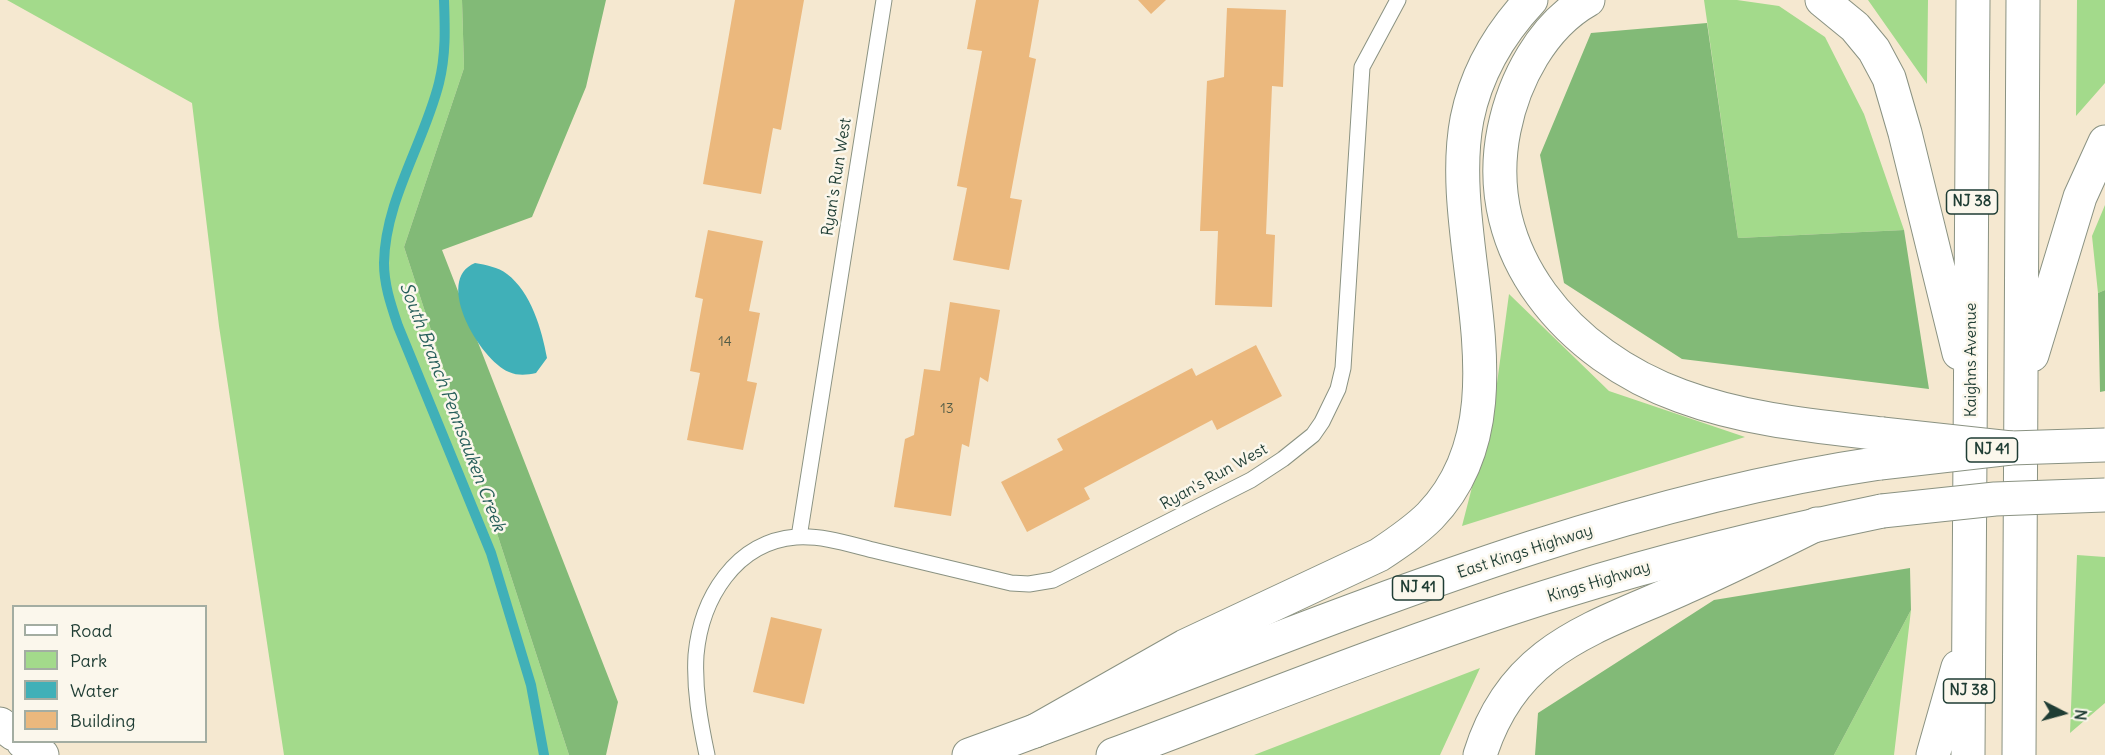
<!DOCTYPE html>
<style>
body{margin:0}
#map{position:relative;width:2105px;height:755px;overflow:hidden;background:#f5e8d0;font-family:Delius,sans-serif}
canvas{display:block}
.legend{position:absolute;left:12px;top:605px;width:195px;height:138px;box-sizing:border-box;background:#fbf7ec;border:2px solid #a3ada2;margin:0;padding:8px 10px;list-style:none;font-size:18px;color:#1f3d34}
.legend li{display:flex;align-items:center;gap:12px;height:30px}
.legend b{width:30px;border:2px solid #a3ada2}
.north{position:absolute;left:2033px;top:683px;width:60px;height:60px;-webkit-text-stroke:4px #fbf7ec;paint-order:stroke;rotate:96deg;font-size:16px;font-weight:700;line-height:24px;text-align:center;color:#1f3d34}
.north::after{content:'';display:block;margin:auto;width:21px;height:27px;background:#1f3d34;clip-path:polygon(50% 0,100% 100%,50% 72%,0 100%)}
</style>
<div id="map">
<canvas width="2105" height="755"></canvas>
<ul class="legend">
<li><b style="height:8px;background:#fff"></b>Road</li>
<li><b style="height:16px;background:#a3da8b"></b>Park</li>
<li><b style="height:16px;background:#40b0b8"></b>Water</li>
<li><b style="height:16px;background:#ebb87d"></b>Building</li>
</ul>
<div class="north">N</div>
</div>
<script>
const c = document.querySelector('canvas').getContext('2d');
c.lineJoin = 'round';
function fillPath(path, color) {
  c.fillStyle = color;
  c.fill(path, 'evenodd');
}
function stroke(path, color, width, dash) {
  c.strokeStyle = color;
  c.lineWidth = width;
  c.lineCap = dash ? 'butt' : 'round';
  c.setLineDash(dash || []);
  c.stroke(path);
}
function label(font, color, halo, rows, align = 'center') {
  c.font = font + ' Delius,sans-serif';
  c.lineWidth = 5;
  c.setLineDash([]);
  c.textBaseline = 'middle';
  c.strokeStyle = halo;
  c.fillStyle = color;
  for (const [text, x, y, turn = 0] of rows) {
    c.save();
    c.translate(x, y);
    c.rotate((+turn || 0) * Math.PI / 180);
    c.textAlign = isNaN(turn) ? turn : align;
    if (halo) c.strokeText(text, 0, 0);
    c.fillText(text, 0, 0);
    c.restore();
  }
}
fillPath(new Path2D(`
 M7 0H462L464 68 404 247 569 755H284L219 326 192 103Z
 M1704 0H1737L1779 6 1825 37 1864 114 1904 230 1738 238Z
 M1868 0H1928L1927 84Z
 M2077 0H2105V83L2076 116Z
 M2105 205V290L2098 293 2092 236Z
 M1509 294 1609 391 1745 437 1462 526 1495 398Z
 M2077 555 2105 557V703L2070 733Z
 M1911 610 1894 755H1834Z
 M1480 668 1440 755H1254Z`), '#a3da8b');
fillPath(new Path2D(`
 M462 0H606L586 87 532 217 442 250 618 702 606 755H569L404 247 464 68Z
 M1707 23 1738 238 1904 230 1929 389 1682 359 1564 283 1540 155 1591 33Z
 M2105 290V391L2100 392 2098 293Z
 M1910 568 1911 610 1834 755H1535L1538 713 1714 600Z`), '#82ba77');
fillPath(new Path2D(`
 M475 263C486 265 498 267 507 274 531 292 542 330 547 358L536 373C527 375 518 376 509 372 480 360 433 280 475 263Z`), '#40b0b8');
stroke(new Path2D(`
 M444 0C445 28 446 55 439 83 424 143 385 200 384 263 384 285 391 305 398 326L491 553 531 685 544 755`), '#40b0b8', 10);
fillPath(new Path2D(`
 M735 0H804L781 130 773 128 761 194 703 184Z
 M976 0H1039L1029 57 1036 59 1010 198 1022 200 1009 270 953 260 967 188 957 186 982 51 967 49Z
 M1138 0H1166L1151 14Z
 M1227 8 1286 10 1283 87 1272 86 1266 234 1275 235 1272 307 1215 305 1218 231H1200L1207 81 1224 77Z
 M708 230 763 241 749 311 760 313 747 381 757 383 743 450 687 440 700 373 690 371 703 299 695 297Z
 M950 302 1000 310 988 382 980 377 969 447 962 444 951 516 894 507 905 439 914 435 924 369 940 371Z
 M1256 345 1282 396 1217 430 1212 420 1084 488 1090 499 1027 532 1001 482 1063 450 1057 439 1192 368 1196 376Z
 M771 617 822 629 804 704 753 692Z`), '#ebb87d');
const lane = new Path2D(`
 M799 537 884 0
 M707 755C700 722 694 689 696 655 701 599 735 542 796 537 823 535 852 545 877 551 922 562 966 572 1011 583L1029 584 1053 580 1251 480 1283 459 1313 435 1322 422 1338 389 1343 368 1362 67 1398 0`);
const primary = new Path2D(`
 M0 724 14 734
 M23 742 42 755
 M969 755C1267 649 1565 509 1880 463
 M1113 755C1263 699 1412 638 1565 591 1670 558 1776 533 1882 511`);
const highway = new Path2D(`
 M1588 0C1542 26 1514 80 1504 130 1479 254 1570 356 1681 396 1746 420 1814 426 1882 434
 M1822 0 1855 27 1874 50 1889 78 1905 133 1959 353
 M2032 355 2080 197 2105 142
 M1035 731 1185 646 1379 555C1397 543 1415 531 1430 516 1531 411 1443 245 1467 119 1476 74 1500 33 1531 0
 M1480 755C1514 645 1597 628 1690 585 1733 566 1775 545 1817 524
 M1933 755 1958 667
 M1968 755 1973 0
 M2019 755 2023 0`);
stroke(lane, '#8a9282', 17);
stroke(primary, '#8a9282', 35);
stroke(highway, '#8a9282', 35);
stroke(lane, '#fff', 15);
stroke(primary, '#fff', 33);
stroke(highway, '#fff', 33);
const primaryBridge = new Path2D(`
 M1880 463 2011 448 2105 445
 M1882 511 1995 499 2105 495`);
const highwayBridge = new Path2D(`
 M1882 434 2011 448`);
stroke(primaryBridge, '#8a9282', 35, []);
stroke(highwayBridge, '#8a9282', 35, []);
stroke(primaryBridge, '#fff', 33);
stroke(highwayBridge, '#fff', 33);
label('14px', '#525c46', null, [
 ["14",725,342],
 ["13",947,409]
]);
for (const [x, y, w] of [
 [1972,202,51],
 [1992,450,51],
 [1418,588,51],
 [1969,691,51]
]) {
  const box = new Path2D();
  box.roundRect(x - w / 2, y - 12, w, 24, 4.5);
  c.fillStyle = '#fbf7ec';
  c.fill(box);
  stroke(box, '#1f3d34', 1.5);
}
label('bold 15px', '#1f3d34', null, [
 ["NJ 38",1972,202],
 ["NJ 41",1992,450],
 ["NJ 41",1418,588],
 ["NJ 38",1969,691]
]);
label('16px', '#1f3d34', '#fbf7ec', [
 ["Ryan's Run West",837,177,-81],
 ["Kaighns Avenue",1971,360,-90],
 ["Ryan's Run West",1214,477,-29],
 ["East Kings Highway",1525,552,-18],
 ["Kings Highway",1599,582,-17]
]);
label('italic 18px', '#29605c', '#fbf7ec', [
 ["South Branch Pennsauken Creek",452,407,69]
]);
</script>
